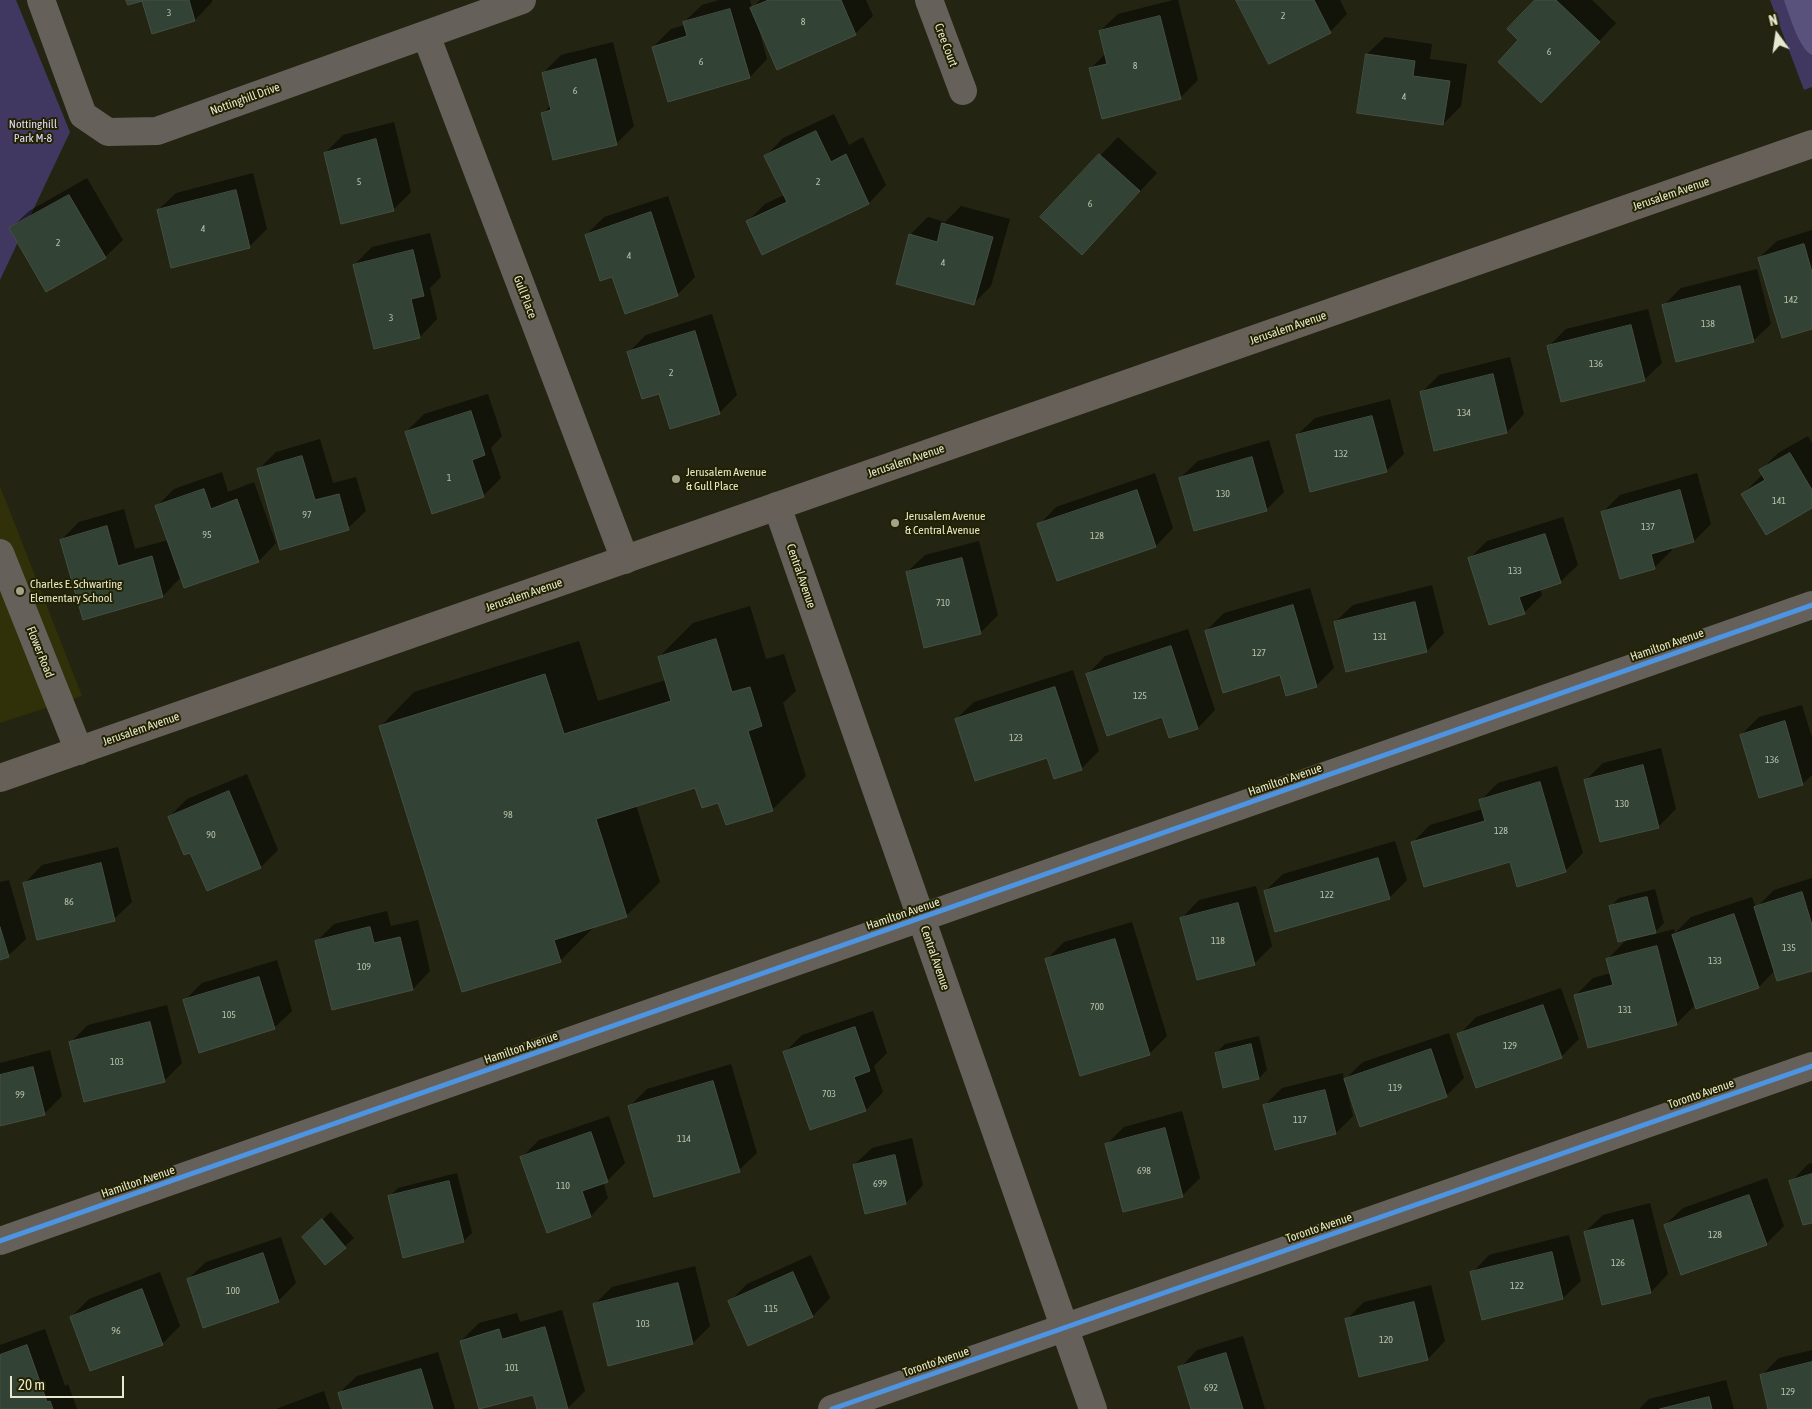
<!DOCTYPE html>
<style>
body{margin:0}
#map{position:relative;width:1812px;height:1409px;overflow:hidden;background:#232411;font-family:"Asap Condensed",sans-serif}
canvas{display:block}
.north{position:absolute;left:1752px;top:10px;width:50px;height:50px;-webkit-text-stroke:4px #220;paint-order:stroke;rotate:346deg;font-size:14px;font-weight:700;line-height:20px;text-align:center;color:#e6e8cf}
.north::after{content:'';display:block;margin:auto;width:18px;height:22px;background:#e6e8cf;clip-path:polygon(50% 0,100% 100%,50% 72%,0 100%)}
.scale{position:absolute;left:10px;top:1376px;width:114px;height:22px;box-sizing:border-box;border:2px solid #e6e8cf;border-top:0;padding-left:6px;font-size:15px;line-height:18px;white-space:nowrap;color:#e6e8cf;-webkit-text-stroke:4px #220;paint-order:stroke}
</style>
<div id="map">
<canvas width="1812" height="1409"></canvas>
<div class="north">N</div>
<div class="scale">20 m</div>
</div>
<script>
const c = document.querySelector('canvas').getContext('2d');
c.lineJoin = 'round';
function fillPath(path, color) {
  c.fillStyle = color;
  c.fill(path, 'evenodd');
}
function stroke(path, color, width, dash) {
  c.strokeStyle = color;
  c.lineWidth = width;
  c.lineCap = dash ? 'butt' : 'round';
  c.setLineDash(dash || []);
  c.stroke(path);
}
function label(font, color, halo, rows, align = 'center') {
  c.font = font + ' "Asap Condensed",sans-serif';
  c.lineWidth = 4;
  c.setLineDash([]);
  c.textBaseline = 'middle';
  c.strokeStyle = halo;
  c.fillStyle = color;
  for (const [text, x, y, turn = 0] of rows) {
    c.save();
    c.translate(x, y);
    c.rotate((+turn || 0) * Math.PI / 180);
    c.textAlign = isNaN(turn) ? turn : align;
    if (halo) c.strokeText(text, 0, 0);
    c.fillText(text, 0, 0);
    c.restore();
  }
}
fillPath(new Path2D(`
 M0 486 82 696 0 723Z`), '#303108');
fillPath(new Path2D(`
 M0 0H16L70 132 0 280Z
 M1770 0H1812V87L1804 90Z`), '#403860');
fillPath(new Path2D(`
 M1784 0H1812V55C1799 49 1789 14 1784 0Z`), '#59527d');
fillPath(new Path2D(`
 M143 0H212V2L195 20 153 33Z
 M719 0H750L752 8 760 0H866L873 16 855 34 759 30 767 59 750 77 653 47 671 29 685 25 684 22 702 5Z
 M1173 0H1178L1198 80 1180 98 1091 68 1106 53 1100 31 1118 14Z
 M1238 0H1340L1347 14 1330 32Z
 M1536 0H1592L1616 23 1559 84 1520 40Z
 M1385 37 1432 44 1430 59 1467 64 1461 106 1443 124 1367 54Z
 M613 42 634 126 616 144 543 113 551 105 543 73 561 55Z
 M834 114 849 145 863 137 886 185 869 203 763 253 747 222 765 204 784 195 766 156 783 138Z
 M394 122 411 192 394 209 325 153 343 135Z
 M1118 137 1157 173 1099 236 1042 217Z
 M253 173 267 229 249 247 158 210 176 193Z
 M87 178 123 240 105 257 11 228 29 211Z
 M668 196 695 277 678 294 626 312 613 275 586 235 604 217Z
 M961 206 1010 219 991 286 973 304 910 235 928 217 945 222Z
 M1812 230V327L1759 258 1777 241Z
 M430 233 441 277 430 288 437 319 420 337 375 348 354 265 372 247Z
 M1757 269 1771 324 1753 341 1663 306 1681 288Z
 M1648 309 1662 363 1644 380 1548 347 1566 329Z
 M712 314 737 395 720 412 670 428 660 392 629 352 646 335Z
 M1510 357 1524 414 1507 432 1421 393 1439 375Z
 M488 394 502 436 491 448 501 478 483 496 406 432 424 414Z
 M1390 399 1404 454 1386 471 1297 435 1315 418Z
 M1808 436 1812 443V507L1743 494 1763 474 1761 470 1778 453Z
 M320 439 333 483 356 477 366 511 348 528 258 470 276 452Z
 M1269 440 1284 492 1266 510 1180 478 1198 461Z
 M222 472 228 492 254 482 276 543 259 561 185 587 181 577 163 596 84 618 61 540 79 522 124 509 135 549 168 540 156 507 174 489Z
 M1155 473 1173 528 1156 546 1058 579 1039 525 1056 507Z
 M1697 473 1711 524 1694 541 1671 547 1672 550 1654 568 1603 512 1620 495Z
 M1563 517 1578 565 1560 582 1540 589 1542 595 1524 613 1469 559 1487 541Z
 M979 541 998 615 980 633 907 572 925 555Z
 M1432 585 1444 633 1427 651 1347 671 1335 622 1353 605Z
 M1310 588 1334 668 1316 686 1206 631 1224 613Z
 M750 606 766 659 784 654 796 691 783 703 806 776 772 810 719 801 696 787 636 805 660 882 626 916 594 927 560 961 381 726 414 692 579 641 598 701 666 680 659 657 693 623Z
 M1188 629 1215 710 1198 728 1170 736 1163 716 1088 674 1105 656Z
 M1073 670 1099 751 1081 769 956 719 974 702Z
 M1802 705 1812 738V775L1802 784 1741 735 1759 717Z
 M1661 748 1676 809 1658 827 1586 780 1603 763Z
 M1557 766 1583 853 1565 871 1413 842 1430 825 1483 809 1481 800 1498 783Z
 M247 774 278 850 261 867 191 851 169 817 187 799Z
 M1395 841 1407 880 1389 898 1265 891 1283 874Z
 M118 847 132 902 114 919 25 883 42 865Z
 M1812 878V970H1775L1759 987 1697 1007 1692 992 1690 993 1694 1006 1676 1024 1576 995 1593 978 1611 973 1608 959 1628 938 1611 906 1619 898 1655 889 1664 923 1652 935 1674 929 1675 933 1691 917 1752 897 1756 908 1774 890Z
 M9 880 26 939 8 956 0 959V882Z
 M1256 886 1272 946 1254 964 1182 918 1199 900Z
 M387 911 391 926 418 920 430 971 413 989 316 942 334 924Z
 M1132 922 1167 1036 1149 1054 1046 960 1064 942Z
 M277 960 292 1011 274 1028 184 1001 202 983Z
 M1561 988 1579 1039 1561 1057 1459 1035 1476 1017Z
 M167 1005 182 1063 164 1081 71 1042 88 1025Z
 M873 1011 887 1053 874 1066 883 1092 866 1110 811 1128 785 1052 802 1035Z
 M1449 1033 1464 1078 1446 1096 1347 1091 1353 1116 1336 1133 1265 1105 1282 1088 1343 1073 1344 1080 1363 1062Z
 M1259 1036 1267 1070 1259 1078 1216 1053 1225 1044Z
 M50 1050 62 1096 44 1114 0 1125V1063Z
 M731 1064 757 1153 739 1170 629 1107 647 1089Z
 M1182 1111 1200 1178 1182 1196 1106 1145 1124 1127Z
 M609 1116 625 1163 608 1180 603 1182 608 1198 591 1216 548 1231 521 1158 539 1140Z
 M912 1138 923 1185 906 1203 854 1165 872 1148Z
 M1812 1163V1221L1791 1182 1808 1164Z
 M457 1173 472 1233 464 1241 389 1197 398 1188Z
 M1767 1178 1784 1226 1766 1244 1665 1225 1683 1208Z
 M1650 1203 1668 1274 1651 1292 1585 1232 1603 1215Z
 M331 1212 354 1238 326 1263 303 1237Z
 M1569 1235 1581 1281 1563 1298 1483 1318 1472 1273 1489 1255Z
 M281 1237 296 1283 278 1301 188 1279 206 1262Z
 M811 1255 830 1298 813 1316 749 1345 730 1301 747 1284Z
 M695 1266 710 1326 693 1343 594 1305 612 1287Z
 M160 1272 180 1326 162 1344 71 1317 89 1299Z
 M1431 1285 1445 1341 1428 1359 1346 1320 1364 1302Z
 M562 1310 585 1391 567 1409H538L534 1393 461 1341 479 1323 517 1313 520 1322Z
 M45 1329 65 1386 68 1384 77 1409H0V1345Z
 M1243 1336 1265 1409H1192L1180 1368 1197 1350Z
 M1812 1350V1409H1769L1761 1376 1779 1358Z
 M438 1352 455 1409H344L339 1393 357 1376Z
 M1726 1380 1734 1409H1639L1649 1399Z
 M324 1391 330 1409H276Z`), '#0007');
const building = new Path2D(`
 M126 0H189L195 21 152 34 142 1 128 5Z
 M769 0H841L856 35 777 70 750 8Z
 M1236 0H1314L1331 33 1269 64Z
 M1535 0H1556L1600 42 1541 103 1498 62 1518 40 1507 29Z
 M730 9 750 78 668 102 652 47 687 36 683 22Z
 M1160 16 1181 99 1102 119 1089 68 1107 64 1099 31Z
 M1366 54 1415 61 1413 76 1450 81 1443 125 1357 113Z
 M596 59 617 145 553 160 541 113 551 110 542 73Z
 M816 131 831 162 846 154 869 204 762 255 746 221 787 202 764 156Z
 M376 139 394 211 341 224 324 153Z
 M1099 154 1140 191 1082 255 1040 217Z
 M236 190 250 248 171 268 157 210Z
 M69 195 106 258 46 292 9 228Z
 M651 212 678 296 625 314 612 277 600 281 585 235Z
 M942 223 993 237 974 305 896 284 909 234 937 242Z
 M1804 244 1812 272V329L1782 338 1758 258Z
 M413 250 424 296 411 299 420 338 374 349 353 265Z
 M1740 286 1754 342 1676 362 1662 305Z
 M1631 325 1645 381 1561 402 1547 346Z
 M695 331 720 414 670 429 659 394 642 399 627 352Z
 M1493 374 1507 433 1434 451 1420 392Z
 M471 411 485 455 472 460 484 497 432 514 405 432Z
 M1372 416 1387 472 1310 492 1296 435Z
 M1790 453 1812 490V508L1766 535 1741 494 1765 480 1759 470Z
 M302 456 315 500 339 494 349 530 280 550 257 469Z
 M1252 457 1267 511 1194 531 1179 478Z
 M204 489 211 509 237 499 259 562 184 588 155 506Z
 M1137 490 1156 547 1057 581 1037 524Z
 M1680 490 1694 542 1651 554 1655 569 1620 579 1601 512Z
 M107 526 118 566 152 556 163 597 83 620 60 540Z
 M1545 534 1561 583 1519 597 1525 614 1489 625 1468 558Z
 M962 558 981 634 924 648 906 572Z
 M1415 602 1427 652 1346 672 1334 622Z
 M1293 605 1317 687 1286 696 1280 675 1223 693 1205 631Z
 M716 639 732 692 750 687 762 726 748 731 773 811 726 825 718 803 702 808 695 788 596 819 627 917 554 940 561 962 462 992 379 726 545 674 564 734 671 701 658 657Z
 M1171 646 1198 729 1169 738 1162 717 1107 736 1086 674Z
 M1055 687 1082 770 1054 779 1047 758 975 781 955 719Z
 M1785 721 1803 785 1759 798 1740 735Z
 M1643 765 1659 828 1600 842 1584 780Z
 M1540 782 1566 872 1517 887 1510 862 1424 887 1411 842 1485 821 1479 800Z
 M229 791 261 868 207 891 190 853 184 855 168 817Z
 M1378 858 1390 899 1275 932 1264 891Z
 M101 863 115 921 37 940 23 883Z
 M1802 892 1812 925V971L1777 981 1754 907Z
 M1647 897 1656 933 1618 942 1609 906Z
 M1238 903 1255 965 1197 980 1180 918Z
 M1734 914 1759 988 1696 1009 1672 935Z
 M0 927 9 957 0 960Z
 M370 927 374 943 400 937 413 990 332 1010 315 941Z
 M1115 939 1150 1055 1080 1076 1045 959Z
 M1657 946 1677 1025 1588 1048 1574 995 1613 985 1606 959Z
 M259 977 275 1029 199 1053 183 1000Z
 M1543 1005 1562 1058 1476 1088 1457 1034Z
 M150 1022 165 1082 84 1102 69 1042Z
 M855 1027 870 1071 854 1077 866 1111 810 1130 783 1052Z
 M1251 1044 1259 1079 1223 1088 1215 1053Z
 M1431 1049 1447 1097 1360 1127 1344 1079Z
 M33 1067 45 1115 0 1126V1075Z
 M713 1081 740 1172 654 1197 628 1106Z
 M1325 1090 1336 1134 1275 1150 1263 1105Z
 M1165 1128 1183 1197 1123 1212 1105 1144Z
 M591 1132 608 1182 582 1191 591 1217 547 1233 520 1157Z
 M895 1155 906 1204 865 1214 853 1165Z
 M1812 1174V1223L1803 1225 1789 1181Z
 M449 1181 464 1242 403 1258 388 1196Z
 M1749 1195 1767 1245 1681 1275 1664 1225Z
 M322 1219 346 1248 325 1265 302 1237Z
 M1633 1220 1651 1293 1602 1305 1584 1232Z
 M1552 1252 1563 1299 1482 1320 1470 1272Z
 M263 1253 279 1302 203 1328 187 1279Z
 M793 1272 813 1317 748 1346 728 1301Z
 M678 1283 693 1344 608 1366 593 1304Z
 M142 1289 163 1345 90 1371 70 1317Z
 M1414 1302 1428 1360 1359 1377 1345 1319Z
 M545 1327 568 1409H537L533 1395 479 1409 460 1341 499 1329 502 1339Z
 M27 1345 47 1402 50 1401 53 1409H0V1355Z
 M1226 1353 1243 1409H1191L1178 1367Z
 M1812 1362V1409H1768L1760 1375Z
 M421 1369 433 1409H343L338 1393Z
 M1709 1397 1712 1409H1660Z`);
fillPath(building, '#324335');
stroke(building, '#444f43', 1);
stroke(new Path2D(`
 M41 0 83 115 108 132 157 131 522 0
 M929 0 963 91
 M426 35 625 560
 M777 506 1093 1409
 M0 553 79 751
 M0 1241 1812 605
 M832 1409 1812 1066`), '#656059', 28);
stroke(new Path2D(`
 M0 778 1812 144`), '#676058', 28);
stroke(new Path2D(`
 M0 1241 1812 605
 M832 1409 1812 1066`), '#4d94e3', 5);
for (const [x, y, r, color] of [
 [676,479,5,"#a2a38c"],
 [895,523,5,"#a2a38c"],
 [20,591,5,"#a2a38c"]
]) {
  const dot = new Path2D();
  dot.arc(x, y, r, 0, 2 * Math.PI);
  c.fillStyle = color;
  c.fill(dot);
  stroke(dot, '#220', 2);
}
label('10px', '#b9bfa8', null, [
 ["3",169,13],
 ["2",1283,16],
 ["8",803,22],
 ["6",1549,52],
 ["6",701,62],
 ["8",1135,66],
 ["6",575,91],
 ["4",1404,97],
 ["5",359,182],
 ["2",818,182],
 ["6",1090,204],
 ["4",203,229],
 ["2",58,243],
 ["4",629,256],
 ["4",943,263],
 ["142",1791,300],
 ["3",391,318],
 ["138",1708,324],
 ["136",1596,364],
 ["2",671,373],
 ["134",1464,413],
 ["132",1341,454],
 ["1",449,478],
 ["130",1223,494],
 ["141",1779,501],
 ["97",307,515],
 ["137",1648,527],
 ["95",207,535],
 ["128",1097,536],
 ["133",1515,571],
 ["710",943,603],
 ["131",1380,637],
 ["127",1259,653],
 ["125",1140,696],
 ["123",1016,738],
 ["136",1772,760],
 ["130",1622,804],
 ["98",508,815],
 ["128",1501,831],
 ["90",211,835],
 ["122",1327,895],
 ["86",69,902],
 ["118",1218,941],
 ["135",1789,948],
 ["133",1715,961],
 ["109",364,967],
 ["700",1097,1007],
 ["131",1625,1010],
 ["105",229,1015],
 ["129",1510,1046],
 ["103",117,1062],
 ["119",1395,1088],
 ["703",829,1094],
 ["99",20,1095],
 ["117",1300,1120],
 ["114",684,1139],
 ["698",1144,1171],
 ["699",880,1184],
 ["110",563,1186],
 ["128",1715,1235],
 ["126",1618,1263],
 ["122",1517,1286],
 ["100",233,1291],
 ["115",771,1309],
 ["103",643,1324],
 ["96",116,1331],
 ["120",1386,1340],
 ["101",512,1368],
 ["692",1211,1388],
 ["129",1788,1392]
]);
label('12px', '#e6e8cf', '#220', [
 ["Cree Court",946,45,69],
 ["Nottinghill Drive",245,99,-20],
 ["Jerusalem Avenue",1671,194,-19],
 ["Gull Place",525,297,69],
 ["Jerusalem Avenue",1288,328,-19],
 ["Jerusalem Avenue",906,461,-19],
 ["Central Avenue",801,576,71],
 ["Jerusalem Avenue",524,595,-19],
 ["Hamilton Avenue",1667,645,-19],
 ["Flower Road",40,652,68],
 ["Jerusalem Avenue",141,729,-19],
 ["Hamilton Avenue",1285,780,-19],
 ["Hamilton Avenue",903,914,-19],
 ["Central Avenue",935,958,71],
 ["Hamilton Avenue",521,1048,-19],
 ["Toronto Avenue",1701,1094,-19],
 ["Hamilton Avenue",138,1182,-19],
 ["Toronto Avenue",1319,1228,-19],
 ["Toronto Avenue",936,1362,-19]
]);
label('12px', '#dedafc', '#220', [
 ["Nottinghill",33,124],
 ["Park M-8",33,138]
]);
label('12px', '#e6e8cf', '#220', [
 ["Jerusalem Avenue",686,472],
 ["& Gull Place",686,486],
 ["Jerusalem Avenue",905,516],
 ["& Central Avenue",905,530],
 ["Charles E. Schwarting",30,584],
 ["Elementary School",30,598]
], 'left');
</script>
